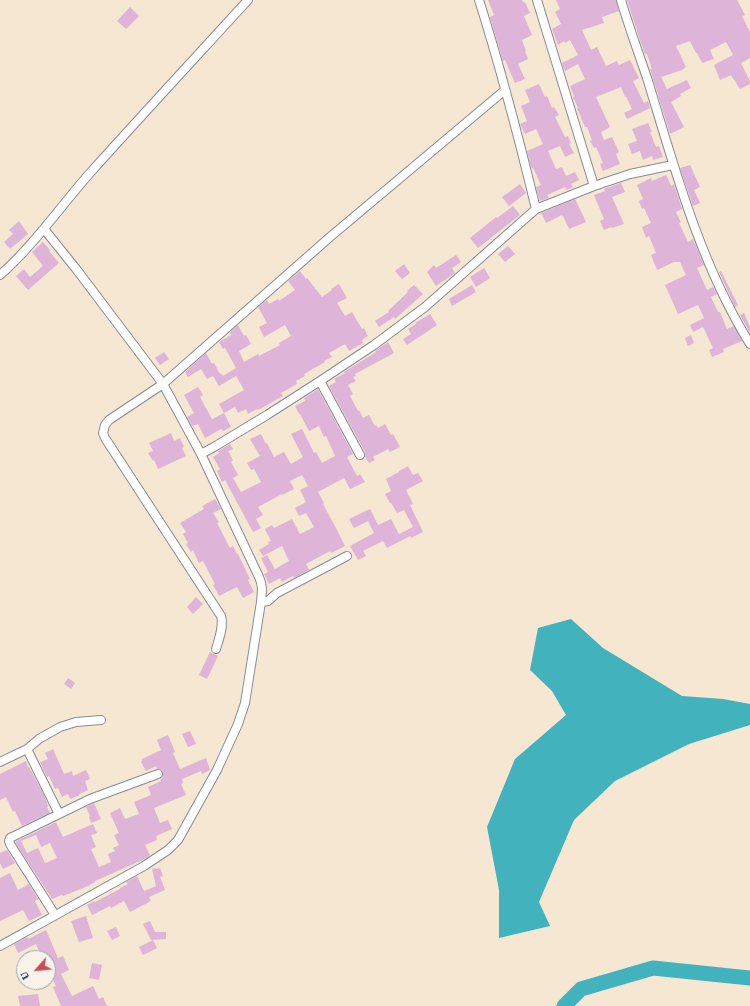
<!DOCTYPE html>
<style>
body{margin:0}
#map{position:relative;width:750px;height:1006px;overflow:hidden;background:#f5e7d2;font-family:Vollkorn,serif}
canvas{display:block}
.north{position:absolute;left:16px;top:950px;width:40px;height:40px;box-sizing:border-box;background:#f7f3e8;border:1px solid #9fa5b1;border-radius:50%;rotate:243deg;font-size:11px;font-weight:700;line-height:16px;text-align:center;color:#1b2f5e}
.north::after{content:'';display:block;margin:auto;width:14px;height:18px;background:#d1495b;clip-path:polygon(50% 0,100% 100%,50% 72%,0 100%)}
</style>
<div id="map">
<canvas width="750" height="1006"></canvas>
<div class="north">U</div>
</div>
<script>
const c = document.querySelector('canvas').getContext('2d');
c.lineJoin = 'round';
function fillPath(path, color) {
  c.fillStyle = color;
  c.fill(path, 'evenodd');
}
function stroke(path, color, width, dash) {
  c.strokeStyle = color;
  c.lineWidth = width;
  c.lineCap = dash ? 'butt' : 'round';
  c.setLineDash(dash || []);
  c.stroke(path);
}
fillPath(new Path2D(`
 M571 619 603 648 682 696 723 699 750 704V725L689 744 615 781 574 820 539 902 550 926 499 938V890L487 827 515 759 566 715 552 691 530 670 538 628Z`), '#42b2bd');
stroke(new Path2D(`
 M564 1006 581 989 653 968 750 978`), '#42b2bd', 15);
fillPath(new Path2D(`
 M488 0H522L524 3 525 2 530 13 524 16 532 35 522 40 526 51H525L528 59 518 64 525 79 515 83 505 60 503 61 490 17 494 15Z
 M556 0H616L619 11 602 17 604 23 582 30 591 50 597 47 606 66 617 61 619 65 630 60 639 78 633 81 644 103 648 101 650 108 627 119 624 113 632 109 626 96 625 97 621 87 596 97 610 127 601 132 604 140 612 137 619 152 616 154 620 164 603 171 600 164 603 163 596 147 594 148 590 141 592 140 587 127H585L581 118V117L577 109 578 108 573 97 574 96 570 86 585 79 578 64 565 71 562 63 578 55 570 40 565 43 564 41 558 45 552 29 561 24 555 12 560 9Z
 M627 0H737L745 15 742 16 750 32V58L741 63 750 81V84L740 89 731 75 720 80 714 65 733 55 726 42 710 50 714 59 702 63 697 53H696L690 41 676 46 686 67 682 70 661 77 667 89 687 80 691 88 680 94 681 96 671 102 684 127 670 134 650 69H652L647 54H645L639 37Z
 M130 7 139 16 126 29 117 21Z
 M539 84 545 97 547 96 552 108 554 107 559 115 555 117 565 137 568 136 571 143 569 144 574 153 565 157 560 146 548 151 556 169 562 167 566 176 575 172 579 180 571 184 573 187 567 190 565 187 547 195 549 198 540 201 536 187 541 185 533 168H532L531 167 527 151 543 144 536 129 525 134 520 124 527 121 521 106 530 102 525 90Z
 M648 123 652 132H650L656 147 659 146 663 157 653 160 652 156 643 160 640 151 632 154 628 144 637 141 632 129Z
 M690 165 700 187 694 190 700 203 693 206 680 168Z
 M666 175 671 186 674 184 682 209 676 212 681 222 679 223 688 242 693 239 704 265 697 268 707 290 713 287 717 294 711 297 718 312H720L727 329 734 326 742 341 723 349 724 352 712 357 709 350 713 348 703 327 693 332 690 325 704 318 698 305 678 314 665 285 686 275 680 262H674L657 270 651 255 656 253 649 236 646 238 642 227 651 223 644 208 642 209 639 201 643 199 637 185 651 178 652 181Z
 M621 183 625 192 612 197 624 224 612 228 611 227 604 230 600 221 604 219 594 195 605 191 604 189Z
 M520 184 526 193 509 206 502 197Z
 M575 199 586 222 569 229 563 216V217L562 215 546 223 541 213Z
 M513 206 520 215 478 248 470 238 496 217 497 218Z
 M19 221 28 234 10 249 4 242 13 234 9 230Z
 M43 242 50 250 49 251 59 263 28 290 16 276 24 269 30 277 43 266 32 252Z
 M508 246 515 254 505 262 498 254Z
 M456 255 461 262 452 268 455 273 436 286 427 272 434 265 436 268Z
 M404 264 410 273 402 279 395 271Z
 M484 268 490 278 476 287 470 277Z
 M300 271 306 279 307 278 322 297 332 290 331 289 339 284 347 298 337 303 345 316 352 312 362 329 364 328 368 336 362 340 363 343 349 351 345 344 329 353 332 357 324 361 325 362 304 374 305 376 296 381 297 384 281 393 283 396 258 410 257 409 248 414 246 409 238 413 235 407 224 413 219 404 244 390 236 376 219 386 213 376 207 379 201 369 188 377 185 372 206 353 212 364 214 363 220 374 221 373 223 376 236 368 225 348 223 349 219 342 231 335 230 332 238 325 244 336 246 335 251 344 239 351 244 362 258 354 259 356 280 345 279 343 291 336 285 325 264 337 259 327 267 323 258 307 267 300 269 304 278 299 279 301 295 290 288 281Z
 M721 271 738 305 735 307 719 272Z
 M414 285 423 294 395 319 394 317 379 327 375 321 389 312 388 311 408 292 407 291Z
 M472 285 476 292 452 306 449 299Z
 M744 313 750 327V333L740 315Z
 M430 314 437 325 407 345 403 339 411 334 408 329 416 324 415 323Z
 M691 335 694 343 688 346 685 338Z
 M388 342 394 353 355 374 356 376 353 377 356 381 348 385 353 394 350 396 358 411 359 410 363 418 369 415 375 426 376 425 378 428 385 424 391 435 393 434 400 447 390 452 388 449 373 457 375 460 369 463 365 457V452L329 386 336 382 334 379 345 373 344 372 376 352 375 351Z
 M164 352 169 359 160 365 155 358Z
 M198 387 203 395 200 397 212 419 224 413 231 427 223 431 221 429 205 438 198 424 192 426 187 417 194 413 184 395Z
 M318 389 353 454 347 457 357 476 360 474 365 482 350 489 344 478 318 492 324 503 323 504 336 528 345 546 331 553 330 551 306 564 309 570 294 578 293 576 282 582 280 578 269 584 264 574 268 572 261 558 267 555 275 569 289 561 282 546 263 556 259 550 269 544 268 542 271 541 265 529 272 525 274 528 292 519 300 534 314 527 306 513 299 516 295 508 306 502 300 490 308 486 302 475 290 481 294 489 282 495V494L258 507 263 515 256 519 261 528 253 532 225 480 222 482 217 471 220 469 213 457 219 453 218 451 230 444 233 449 228 451 233 460 231 462 238 475 233 478 241 492 261 482 254 469 251 470 247 463 260 456 250 439 261 434 266 444 267 443 274 457 284 452 291 464 303 457 291 434 302 429 314 453 316 452 322 463 335 456 326 436 324 437 319 426 309 431 300 414H299L295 406 305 401 304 398Z
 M171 433 174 441 180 438 184 447 182 448 186 456 158 469 154 460 153 461 148 453 153 451 149 443Z
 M408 466 413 475 418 473 423 481 406 490 413 504 410 505 423 532 411 538 410 536 387 548 383 541 363 551 366 556 358 560 350 546 374 533 368 521 354 528 349 519 370 509 378 525 391 519 399 534 413 527 404 510 397 513 391 503H390L385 494 391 491 386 479 399 472V471Z
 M215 499 221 509 213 513 219 522 217 523 230 548 233 546 237 554H238L250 579 248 580 254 592 243 598 237 587 219 596 213 585 215 584 203 561 199 563 193 550 191 552 186 544 188 543 183 534 186 532 180 523 204 509 202 506Z
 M196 597 203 604 193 614 187 607Z
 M210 652 218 656 207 679 199 675Z
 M68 678 75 683 71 689 64 684Z
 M190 731 196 744 188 747 182 734Z
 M168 735 175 752 173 753 180 769 206 758 210 770 202 774 201 771 182 779 183 783 181 784 186 795 154 808 160 823 168 820 172 829 156 836 157 840 145 845 150 855 147 858 95 881V882L88 886 63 896 62 895 52 899 15 842 56 822 63 837 93 824 97 833 91 835 96 847 91 849 99 867 111 862 108 854 115 851 113 848 119 845 114 835 119 833 110 813 120 808 125 819 139 814 134 802 151 795 148 787 161 781 160 779 162 778 163 775 162 770 157 769 156 766 146 771 141 762 142 761V759L161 750 157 740ZM36 835 41 847 50 843 57 858 45 863 38 848 27 853 21 841Z
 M53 749 64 774 72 771 73 776 86 770 90 779 85 781 88 790 79 794 80 795 70 799 68 794 62 797 58 788 55 789 49 776 47 777 40 762 48 759 45 753Z
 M26 761 28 767H29L45 797 48 806 47 807 50 813 22 826 15 811 13 812 6 797 0 800V774Z
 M94 803 101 819 91 823 89 817 90 816 86 807Z
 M7 850 15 863 3 869 0 863V853Z
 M156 868V869L160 868 163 876 160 877 165 890 149 897 151 901 130 912 124 901 111 908 110 906 92 915 87 905 94 901 95 902 120 889V888L128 884 126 882 137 876 144 891 156 886 152 869Z
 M10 873 18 890 29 884 38 899 35 901 42 915 29 921 23 910 0 921V878Z
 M86 916 93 938 79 942 71 921Z
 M150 921 155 932H166V939L151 940 143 924Z
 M116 927 120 936 112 940 107 931Z
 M46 930 58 958 63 956 69 970 61 974 72 996 93 986 99 999 103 997 107 1006H61L53 987 56 986 48 969V958H42L36 944 18 953 14 944 27 937 28 939Z
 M153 940 157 948 143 955 139 947Z
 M92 963 102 965 99 980 89 978Z
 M38 994 40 1006H20L18 996Z`), '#deb4d9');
const minor = new Path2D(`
 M479 0C501 69 519 139 536 209
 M537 0 594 186 630 174 673 165
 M621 0C629 27 639 54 648 81 675 170 700 263 750 344
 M0 275C34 245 60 207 90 173 142 115 195 58 248 0
 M320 381 360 455
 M201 454 214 447 267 415 320 381 374 345 425 307 536 209 594 186
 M261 602 268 601 277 593 347 556
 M216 649C219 639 224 626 221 616L105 438 103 433 105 425 109 420 163 384 330 237 505 90
 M27 749 59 814
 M0 762 27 749 39 739 60 727 76 722 101 720
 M55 915 10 844 9 841 10 838 90 799 158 774
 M0 946 144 866 168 850 178 840 217 770 238 724 245 703 261 602C262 592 263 585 259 577L201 454 163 384 77 270 44 229`);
stroke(minor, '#888b98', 10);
stroke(minor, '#fff', 8);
</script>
